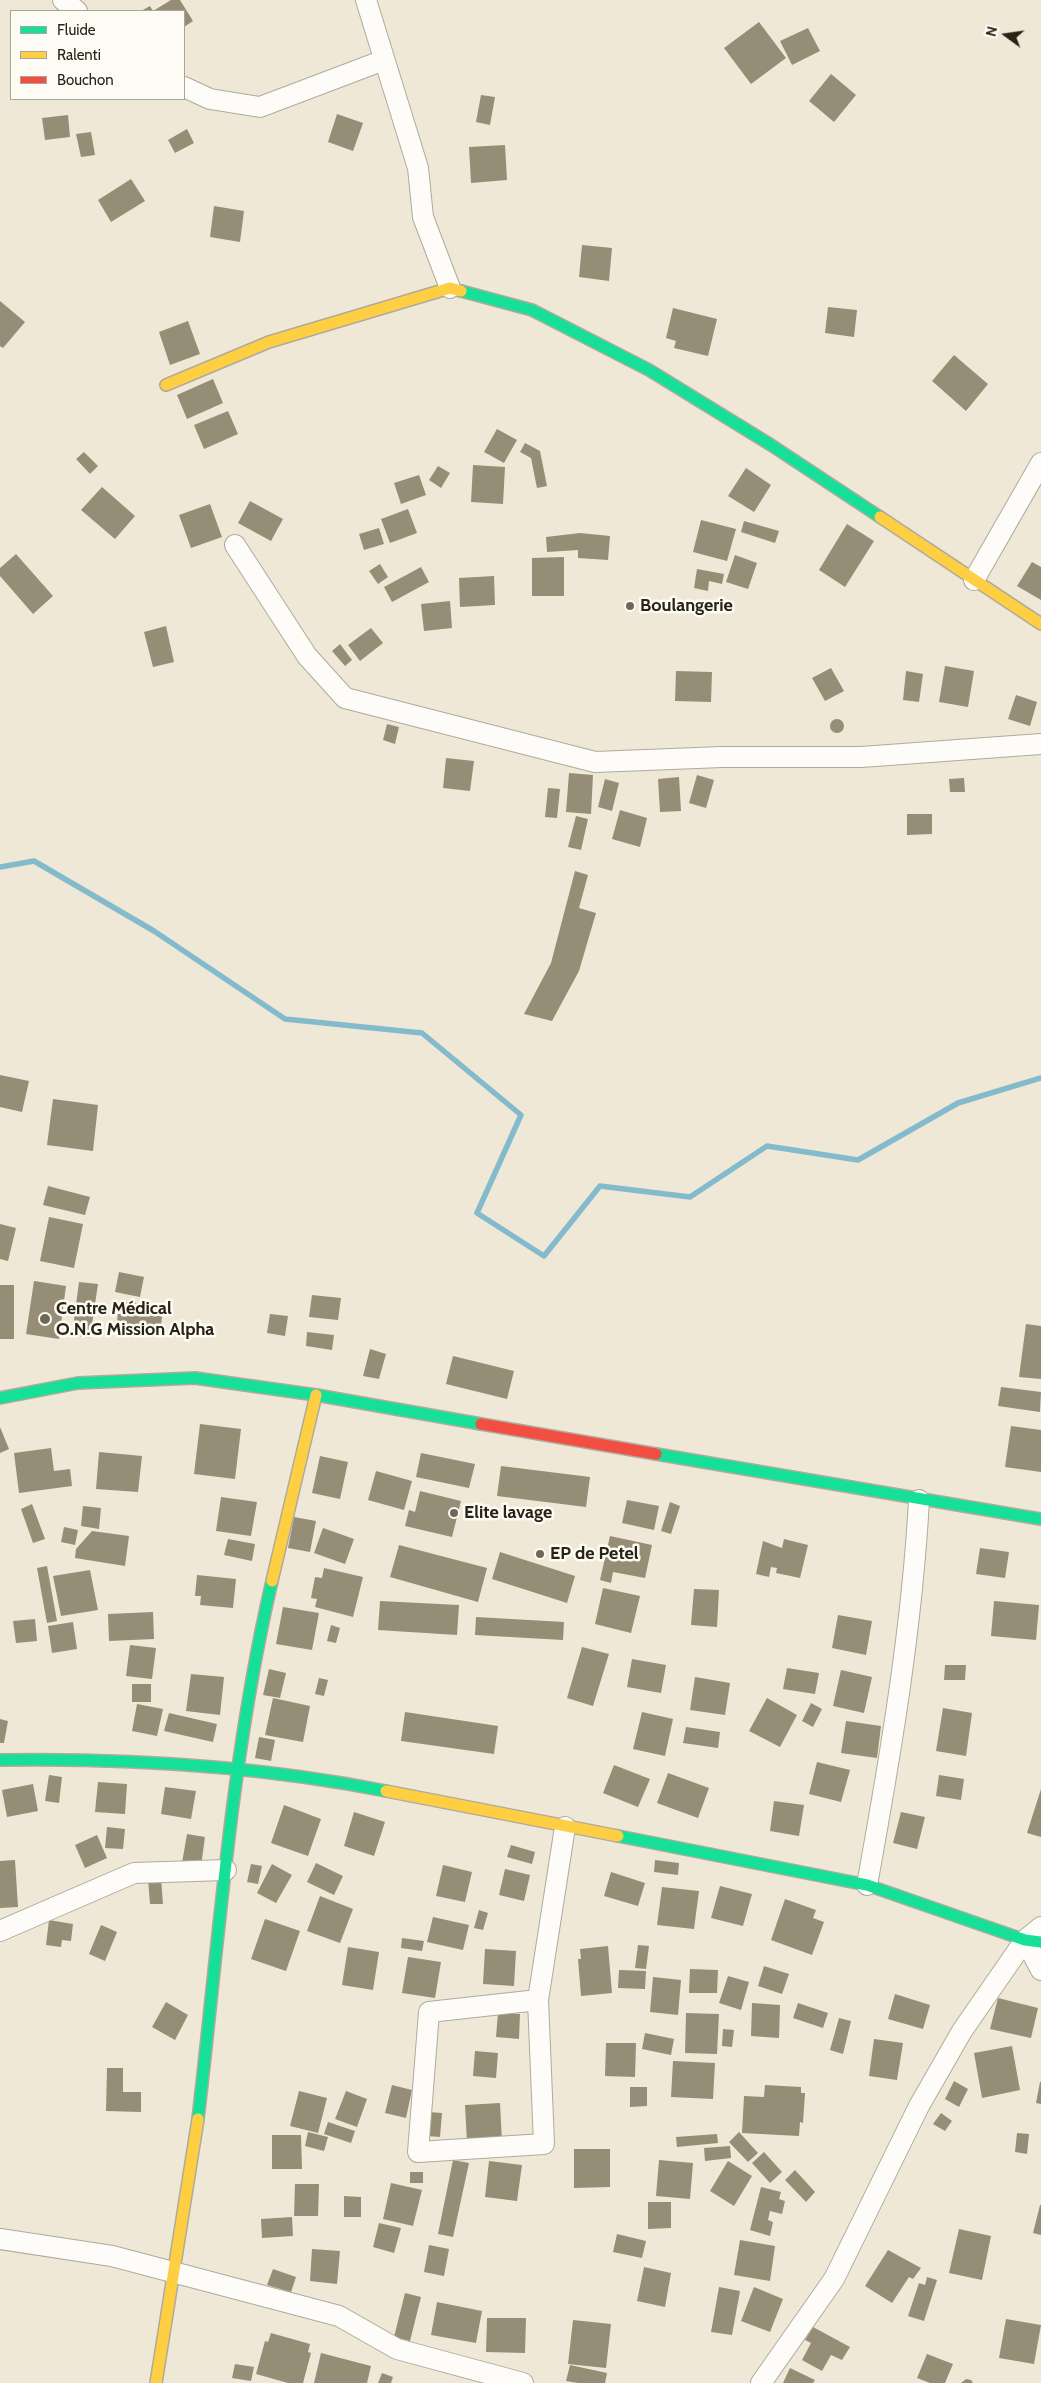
<!DOCTYPE html>
<meta charset="utf-8">
<style>
body{margin:0}
#map{position:relative;width:1041px;height:2383px;overflow:hidden;background:#f0e8d6;font-family:Cabin,sans-serif}
canvas{display:block}
.legend{position:absolute;left:10px;top:10px;width:175px;height:90px;box-sizing:border-box;background:#fefbf4;border:1px solid #a8a59b;margin:0;padding:6px 9px;list-style:none;font-size:15px;color:#282316}
.legend li{display:flex;align-items:center;gap:10px;height:25px}
.legend b{width:25px;border:1px solid #a8a59b}
.north{position:absolute;left:981px;top:10px;width:50px;height:50px;-webkit-text-stroke:4px #fefbf4;paint-order:stroke;rotate:284deg;font-size:14px;font-weight:700;line-height:20px;text-align:center;color:#282316}
.north::after{content:'';display:block;margin:auto;width:18px;height:22px;background:#282316;clip-path:polygon(50% 0,100% 100%,50% 72%,0 100%)}
</style>
<div id="map">
<canvas width="1041" height="2383"></canvas>
<ul class="legend">
<li><b style="height:6px;background:#16e098"></b>Fluide</li>
<li><b style="height:6px;background:#ffcf43"></b>Ralenti</li>
<li><b style="height:6px;background:#f24e42"></b>Bouchon</li>
</ul>
<div class="north">N</div>
</div>
<script>
const c = document.querySelector('canvas').getContext('2d');
c.lineJoin = 'round';
function stroke(path, color, width, dash) {
  c.strokeStyle = color;
  c.lineWidth = width;
  c.lineCap = dash ? 'butt' : 'round';
  c.setLineDash(dash || []);
  c.stroke(path);
}
function fillPath(path, color) {
  c.fillStyle = color;
  c.fill(path, 'evenodd');
}
function label(font, color, halo, rows, align = 'center') {
  c.font = font + ' Cabin,sans-serif';
  c.lineWidth = 5;
  c.setLineDash([]);
  c.textBaseline = 'middle';
  c.strokeStyle = halo;
  c.fillStyle = color;
  for (const [text, x, y, turn = 0] of rows) {
    c.save();
    c.translate(x, y);
    c.rotate((+turn || 0) * Math.PI / 180);
    c.textAlign = isNaN(turn) ? turn : align;
    if (halo) c.strokeText(text, 0, 0);
    c.fillText(text, 0, 0);
    c.restore();
  }
}
stroke(new Path2D(`
 M0 867 34 861 154 931 285 1019 422 1033 521 1115 477 1213 544 1256 600 1186 690 1197 767 1146 858 1160 958 1103 1041 1078`), '#83bacc', 5.5);
fillPath(new Path2D(`
 M171 0H180L193 21 184 27V11H141L150 6 153 11Z
 M759 22 786 58 751 84 724 48Z
 M808 28 820 51 792 65 780 41Z
 M831 74 856 95 834 122 809 101Z
 M481 95 495 97 490 125 476 122Z
 M337 114 363 123 353 151 328 142Z
 M68 115 70 137 45 140 42 118Z
 M187 129 194 143 175 153 168 140Z
 M91 132 95 155 81 157 76 134Z
 M505 145 507 180 471 183 469 147Z
 M131 179 145 201 111 222 98 200Z
 M214 206 244 211 240 242 210 237Z
 M582 245 612 248 609 281 579 277Z
 M0 301 25 322 3 348 0 346Z
 M828 307 857 310 854 337 825 333Z
 M673 308 717 319 708 356 674 348 676 341 666 338Z
 M188 321 200 354 170 365 159 332Z
 M954 355 988 384 966 411 932 381Z
 M213 379 223 403 187 419 177 395Z
 M228 411 238 434 204 449 194 425Z
 M497 429 517 440 504 463 484 452Z
 M525 443 540 451 547 486 537 488 531 458 520 452Z
 M84 452 98 466 90 474 76 459Z
 M473 465 505 467 503 504 471 502Z
 M438 466 450 473 441 488 429 480Z
 M746 468 771 485 754 512 728 496Z
 M419 475 426 495 401 504 394 483Z
 M102 487 135 516 115 539 81 510Z
 M250 501 283 519 271 541 238 523Z
 M210 504 222 537 191 548 179 515Z
 M408 509 417 533 390 543 381 519Z
 M701 520 736 529 727 561 693 552Z
 M744 521 779 531 775 543 741 532Z
 M847 524 874 541 845 587 819 570Z
 M379 528 384 544 364 550 359 534Z
 M580 533 610 536 608 560 578 558V550L547 552 546 537Z
 M16 554 53 596 33 614 0 576V568Z
 M735 555 757 563 748 589 726 582Z
 M564 557V596H532V558Z
 M1032 562 1041 567V600L1017 586Z
 M380 564 388 577 378 584 369 571Z
 M421 567 429 582 392 602 384 587Z
 M697 569 724 574 722 584 709 581 708 591 694 588Z
 M494 576 495 605 460 607 459 578Z
 M450 601 452 628 424 631 421 604Z
 M166 626 174 662 153 667 144 632Z
 M371 628 383 643 360 661 348 645Z
 M340 644 352 660 345 666 332 651Z
 M945 666 974 671 968 707 939 702Z
 M831 668 844 691 825 701 812 678Z
 M676 671 712 672 711 702 675 701Z
 M906 671 923 674 919 702 903 700Z
 M1016 695 1037 702 1030 726 1008 719Z
 M830 726a7 7 0 1 1 14 0a7 7 0 1 1-14 0Z
 M387 724 399 727 395 744 383 740Z
 M446 758 474 761 470 791 443 788Z
 M569 773 593 775 591 814 566 812Z
 M697 775 714 780 706 808 689 803Z
 M679 777 681 811 660 812 658 779Z
 M964 778 965 792H950L949 779Z
 M605 779 619 783 612 811 598 807Z
 M548 788 560 789 557 818 545 817Z
 M620 810 647 818 640 847 612 839Z
 M907 814H932V834L907 835Z
 M576 816 588 819 581 850 568 847Z
 M575 871 588 875 579 908 596 913 579 971 552 1021 524 1014 551 963Z
 M0 1075 29 1081 22 1112 0 1107Z
 M53 1099 98 1105 93 1151 47 1145Z
 M48 1186 90 1197 85 1215 43 1205Z
 M49 1217 83 1224 74 1268 40 1261Z
 M0 1224 16 1228 8 1261 0 1259Z
 M119 1272 144 1277 140 1297 115 1292Z
 M34 1281 66 1286 59 1339 26 1334Z
 M79 1282 98 1284 90 1338 72 1335Z
 M0 1285H14V1339H0Z
 M312 1295 341 1298 338 1320 309 1317Z
 M119 1301 163 1306 160 1337 116 1333Z
 M270 1314 288 1316 285 1336 267 1333Z
 M1026 1324 1041 1326V1379L1019 1377Z
 M307 1332 334 1335 332 1350 306 1346Z
 M370 1349 386 1354 379 1379 363 1376Z
 M453 1356 514 1371 507 1399 446 1384Z
 M1001 1387 1041 1392 1040 1412 998 1406Z
 M200 1424 241 1429 235 1479 194 1474Z
 M1011 1426 1041 1430V1472L1005 1467Z
 M0 1427 9 1449 0 1453Z
 M51 1448 54 1471 70 1469 72 1486 19 1493 14 1453Z
 M99 1452 142 1456 138 1492 96 1489Z
 M421 1453 475 1464 469 1488 416 1477Z
 M320 1456 348 1462 340 1499 312 1493Z
 M501 1466 590 1477 586 1507 497 1496Z
 M376 1471 412 1481 404 1510 368 1500Z
 M420 1491 461 1501 452 1537 405 1526 409 1510 415 1512Z
 M221 1497 257 1502 251 1536 216 1531Z
 M627 1500 659 1506 654 1530 622 1523Z
 M670 1502 680 1506 671 1534 661 1531Z
 M32 1504 45 1539 33 1543 21 1509Z
 M83 1506 101 1508 99 1529 81 1526Z
 M294 1517 316 1521 310 1552 288 1548Z
 M64 1527 78 1530 75 1545 61 1542Z
 M323 1528 354 1539 345 1564 314 1553Z
 M92 1531 129 1536 125 1566 75 1558 76 1549Z
 M610 1536 652 1545 645 1578 613 1572 611 1583 600 1580Z
 M228 1539 255 1544 252 1561 224 1555Z
 M784 1539 808 1545 800 1578 776 1573 777 1568 771 1567 769 1577 756 1574 763 1541 782 1548Z
 M399 1545 487 1568 478 1602 390 1577Z
 M980 1548 1009 1552 1005 1578 976 1574Z
 M500 1552 575 1576 567 1603 492 1579Z
 M47 1566 57 1621 47 1623 37 1568Z
 M324 1568 363 1577 353 1617 315 1607 317 1599 311 1598 315 1577 322 1578Z
 M90 1570 98 1610 61 1616 53 1576Z
 M197 1575 236 1579 233 1608 200 1605 201 1596H195Z
 M603 1588 640 1596 631 1633 595 1624Z
 M694 1589 719 1590 717 1627 691 1625Z
 M380 1601 459 1605 457 1635 378 1630Z
 M994 1601 1039 1605 1036 1640 991 1636Z
 M283 1607 319 1613 312 1650 276 1644Z
 M153 1612 154 1639 109 1641 108 1614Z
 M838 1615 872 1621 866 1655 832 1648Z
 M476 1617 564 1622 563 1640 475 1635Z
 M35 1619 37 1641 16 1643 13 1621Z
 M73 1622 77 1649 52 1653 48 1626Z
 M331 1625 340 1628 336 1643 327 1641Z
 M130 1645 156 1648 152 1679 126 1676Z
 M582 1647 609 1654 593 1706 567 1698Z
 M632 1659 666 1665 661 1693 627 1687Z
 M945 1665H966L965 1680H944Z
 M787 1668 819 1673 815 1694 783 1689Z
 M269 1669 286 1673 280 1698 263 1695Z
 M841 1670 872 1677 864 1713 833 1706Z
 M191 1674 224 1677 220 1715 186 1711Z
 M695 1677 730 1683 725 1715 690 1710Z
 M319 1678 328 1680 324 1696 315 1694Z
 M132 1684H151V1702H132Z
 M273 1698 310 1706 303 1742 265 1735Z
 M767 1698 797 1715 780 1747 749 1731Z
 M811 1703 822 1709 813 1727 802 1721Z
 M137 1704 163 1709 157 1736 132 1731Z
 M943 1708 972 1713 966 1756 936 1751Z
 M405 1712 498 1726 494 1754 401 1741Z
 M642 1712 673 1719 665 1756 633 1749Z
 M169 1713 217 1724 213 1742 164 1731Z
 M0 1719 8 1721 4 1743H0Z
 M846 1721 881 1726 877 1758 841 1753Z
 M686 1727 720 1732 718 1748 683 1743Z
 M259 1737 275 1740 271 1761 255 1758Z
 M817 1762 850 1770 841 1802 809 1794Z
 M614 1765 650 1779 638 1807 603 1793Z
 M668 1773 709 1788 698 1818 657 1803Z
 M49 1775 62 1777 59 1803 45 1801Z
 M939 1775 964 1779 961 1800 936 1796Z
 M98 1782 127 1784 125 1814 95 1812Z
 M33 1784 38 1811 7 1817 2 1790Z
 M165 1787 196 1791 191 1819 161 1814Z
 M1041 1789V1837L1027 1833Z
 M774 1801 804 1805 799 1836 770 1831Z
 M284 1805 321 1819 308 1856 271 1843Z
 M354 1812 385 1822 374 1856 344 1846Z
 M901 1812 925 1817 917 1849 893 1843Z
 M107 1827 125 1829 123 1849 105 1848Z
 M187 1834 205 1837 201 1866 182 1863Z
 M97 1835 107 1858 85 1868 75 1845Z
 M511 1845 535 1852 532 1864 507 1857Z
 M15 1860 18 1907 0 1908V1861Z
 M655 1860 679 1863 678 1875 654 1872Z
 M316 1863 343 1876 334 1895 307 1882Z
 M251 1864 262 1866 258 1884 247 1882Z
 M272 1864 292 1875 276 1903 257 1893Z
 M443 1865 472 1872 465 1902 436 1896Z
 M505 1869 530 1875 524 1901 499 1895Z
 M611 1872 645 1883 638 1906 604 1896Z
 M161 1878 163 1904H150L148 1879Z
 M720 1886 752 1894 743 1926 711 1918Z
 M662 1887 699 1891 694 1929 657 1925Z
 M320 1896 353 1909 340 1943 307 1931Z
 M785 1899 816 1910 813 1918 824 1922 812 1955 771 1940Z
 M479 1910 488 1913 483 1930 474 1928Z
 M433 1917 469 1925 463 1950 427 1942Z
 M265 1919 300 1931 286 1971 251 1959Z
 M49 1920 73 1924 71 1941 62 1940 61 1947 46 1945Z
 M101 1925 117 1932 105 1961 89 1954Z
 M402 1938 424 1941 422 1951 401 1948Z
 M638 1945 649 1946 646 1969 635 1968Z
 M608 1946 612 1993 581 1996 578 1959H581L580 1949Z
 M348 1947 379 1952 373 1990 342 1985Z
 M485 1949 516 1951 514 1986 483 1984Z
 M408 1957 441 1962 435 1998 402 1993Z
 M764 1966 789 1974 782 1994 758 1986Z
 M690 1969 718 1970 717 1993H689Z
 M619 1970 646 1971 645 1989 618 1988Z
 M728 1976 749 1982 741 2010 719 2003Z
 M653 1977 681 1980 678 2015 650 2012Z
 M895 1994 930 2005 923 2029 888 2019Z
 M998 1998 1038 2008 1031 2038 990 2029Z
 M166 2002 188 2015 175 2040 152 2027Z
 M752 2003 780 2005 779 2038 751 2036Z
 M798 2003 828 2013 823 2028 793 2018Z
 M498 2013 520 2014 519 2039 496 2037Z
 M686 2013 719 2014 717 2054 685 2053Z
 M839 2018 851 2021 843 2054 830 2050Z
 M723 2029 734 2030 732 2047 722 2046Z
 M645 2033 674 2039 671 2055 642 2049Z
 M874 2039 903 2043 897 2080 869 2076Z
 M606 2043H636L635 2077 605 2076Z
 M1012 2046 1020 2090 982 2098 974 2053Z
 M475 2051 498 2053 496 2078 473 2076Z
 M673 2061 715 2063 713 2099 671 2097Z
 M107 2068H123V2092H141V2112L106 2111Z
 M954 2081 968 2089 959 2107 945 2099Z
 M1040 2082H1041V2104L1036 2103Z
 M392 2085 412 2090 406 2118 385 2113Z
 M765 2085 801 2087V2093H805L803 2123 800 2122 799 2136 742 2133 744 2096 764 2097Z
 M630 2087H647V2106L630 2107Z
 M299 2091 327 2098 318 2133 290 2126Z
 M346 2091 367 2099 357 2127 335 2119Z
 M500 2103 502 2142 467 2143 465 2105Z
 M429 2112 442 2113 440 2137 427 2136Z
 M941 2113 952 2121 945 2131 933 2124Z
 M328 2122 355 2131 351 2143 324 2134Z
 M308 2132 328 2137 324 2151 305 2146Z
 M739 2132 758 2153 748 2162 729 2142Z
 M1017 2133 1029 2134 1027 2154 1015 2152Z
 M717 2134 718 2143 677 2147 676 2137Z
 M272 2135H301L302 2169H272Z
 M730 2146 731 2158 705 2161 704 2148Z
 M574 2149H610V2187L574 2188Z
 M764 2152 782 2172 770 2183 752 2163Z
 M453 2160 469 2163 453 2237 438 2234Z
 M659 2160 693 2163 690 2199 656 2196Z
 M489 2161 522 2165 517 2201 485 2197Z
 M728 2161 752 2176 734 2206 710 2191Z
 M795 2170 815 2192 806 2202 785 2180Z
 M410 2172H423V2183H410Z
 M391 2183 422 2190 413 2226 383 2219Z
 M295 2184H319L318 2216H294Z
 M761 2187 781 2192 779 2199 785 2201 782 2214 770 2211 768 2220 773 2222 770 2236 750 2230Z
 M344 2196 361 2197V2217H344Z
 M648 2202H671V2228L648 2229Z
 M1040 2205H1041V2235L1033 2233Z
 M292 2217 293 2236 262 2238 261 2219Z
 M379 2223 401 2228 394 2253 373 2247Z
 M959 2229 991 2236 982 2280 949 2273Z
 M617 2234 646 2241 642 2258 613 2252Z
 M740 2240 775 2246 770 2281 734 2275Z
 M429 2245 449 2249 444 2276 424 2272Z
 M312 2249 340 2251 337 2284 310 2281Z
 M888 2250 921 2268 913 2279 909 2277 892 2303 865 2286Z
 M644 2267 671 2273 665 2307 637 2301Z
 M273 2269 296 2277 291 2292 267 2285Z
 M927 2277 937 2280 924 2321 908 2316 919 2283 925 2285Z
 M719 2287 740 2291 732 2335 711 2332Z
 M754 2287 783 2299 770 2332 741 2321Z
 M405 2293 421 2297 410 2341 394 2337Z
 M437 2302 482 2311 476 2343 431 2335Z
 M487 2318H526L525 2353 486 2352Z
 M1006 2319 1041 2325 1034 2364 999 2358Z
 M573 2320 611 2324 606 2368 568 2364Z
 M813 2327 850 2347 842 2360 831 2355 822 2371 802 2360 811 2343 805 2340Z
 M271 2333 310 2344 308 2352 311 2353 303 2383H288L256 2374 265 2341 268 2342Z
 M321 2353 371 2366 367 2383H314Z
 M927 2354 953 2364 945 2383H930L917 2378Z
 M235 2364 254 2367 251 2381 232 2378Z
 M570 2365 607 2373 605 2383H578L566 2381Z
 M790 2368 815 2380 813 2383H783Z
 M382 2373 393 2377 391 2383H378Z
 M966 2379 971 2380 973 2383H961Z`), '#968d76');
const street = new Path2D(`
 M63 0 77 11
 M366 0 418 168 423 217 450 288
 M184 87 210 99 260 107 384 60
 M235 545 307 656 345 698 595 762 722 757H861L1041 744
 M974 580 1041 463
 M867 1885C890 1758 912 1629 919 1500
 M0 1931 134 1873 226 1870
 M1025 1940 1041 1970
 M538 2000 429 2012 418 2152 544 2144 538 2000 565 1827
 M0 2239 112 2256 339 2316 397 2349 523 2383
 M761 2383 834 2279 919 2106 962 2031 1025 1940 1041 1927`);
const fast = new Path2D(`
 M461 291 532 310 649 370 771 445 880 517
 M0 1398 78 1383 195 1378 316 1395 481 1424
 M656 1454 1041 1519
 M0 1760C129 1758 260 1766 386 1791
 M618 1836 867 1885 1025 1940 1041 1942
 M198 2119C219 1940 231 1757 272 1581`);
const slow = new Path2D(`
 M166 385 269 342 450 288 461 291
 M880 517 1041 624
 M272 1581 316 1395
 M386 1791 618 1836
 M156 2383 198 2119`);
const jam = new Path2D(`
 M481 1424 656 1454`);
stroke(street, '#b0aa9c', 22);
stroke(fast, '#b0aa9c', 14);
stroke(slow, '#b0aa9c', 14);
stroke(jam, '#b0aa9c', 14);
stroke(street, '#fdfcf9', 20);
stroke(fast, '#16e098', 11);
stroke(slow, '#ffcf43', 11);
stroke(jam, '#f24e42', 11);
for (const [x, y, r, color] of [
 [630,606,5,"#6e6859"],
 [45,1319,6,"#6e6859"],
 [454,1513,5,"#6e6859"],
 [540,1554,5,"#6e6859"]
]) {
  const dot = new Path2D();
  dot.arc(x, y, r, 0, 2 * Math.PI);
  c.fillStyle = color;
  c.fill(dot);
  stroke(dot, '#fefbf4', 2);
}
label('bold 18px', '#282316', '#fefbf4', [
 ["Boulangerie",640,606],
 ["Centre Médical",56,1309],
 ["O.N.G Mission Alpha",56,1330],
 ["Elite lavage",464,1513],
 ["EP de Petel",550,1554]
], 'left');
</script>
